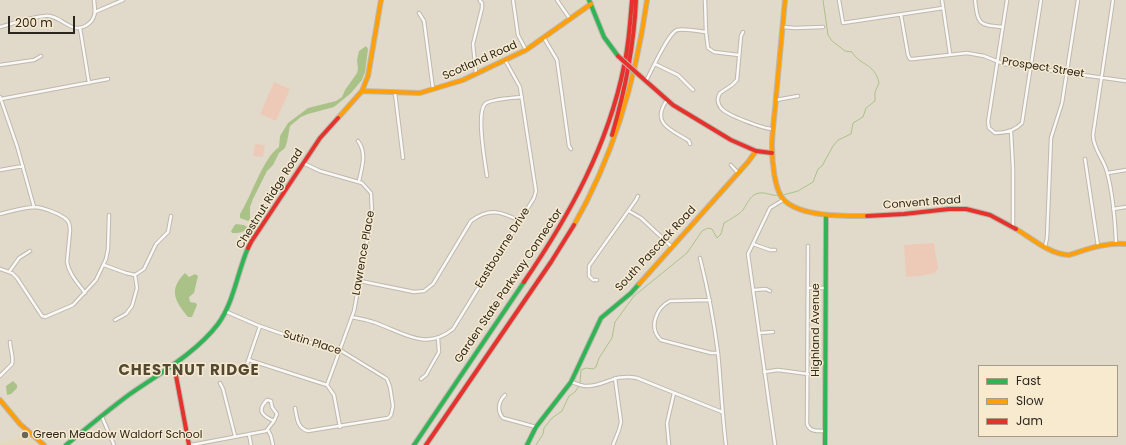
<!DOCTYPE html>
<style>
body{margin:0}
#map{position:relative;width:1126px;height:445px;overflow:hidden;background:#e1dacb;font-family:Poppins,sans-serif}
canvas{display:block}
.legend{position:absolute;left:978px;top:365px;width:140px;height:72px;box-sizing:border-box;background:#f7eacf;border:1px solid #a69c88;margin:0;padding:5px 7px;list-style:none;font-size:12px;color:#2c271d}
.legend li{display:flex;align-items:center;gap:8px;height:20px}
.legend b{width:20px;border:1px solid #a69c88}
.scale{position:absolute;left:8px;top:16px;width:67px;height:18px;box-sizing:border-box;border:2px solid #2c271d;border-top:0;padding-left:5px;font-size:12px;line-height:14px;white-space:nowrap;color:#2c271d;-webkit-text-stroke:3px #f7eacf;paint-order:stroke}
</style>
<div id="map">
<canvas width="1126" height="445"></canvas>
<ul class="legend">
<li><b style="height:5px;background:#30b455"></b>Fast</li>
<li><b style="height:5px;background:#ff9f0a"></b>Slow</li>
<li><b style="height:5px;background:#e5322d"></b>Jam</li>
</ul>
<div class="scale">200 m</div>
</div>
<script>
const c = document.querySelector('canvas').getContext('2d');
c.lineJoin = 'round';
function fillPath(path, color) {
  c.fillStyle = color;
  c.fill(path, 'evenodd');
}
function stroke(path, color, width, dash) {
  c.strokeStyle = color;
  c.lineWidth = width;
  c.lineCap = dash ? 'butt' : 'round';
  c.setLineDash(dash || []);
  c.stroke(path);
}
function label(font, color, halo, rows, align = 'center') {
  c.font = font + ' Poppins,sans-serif';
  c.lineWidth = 3;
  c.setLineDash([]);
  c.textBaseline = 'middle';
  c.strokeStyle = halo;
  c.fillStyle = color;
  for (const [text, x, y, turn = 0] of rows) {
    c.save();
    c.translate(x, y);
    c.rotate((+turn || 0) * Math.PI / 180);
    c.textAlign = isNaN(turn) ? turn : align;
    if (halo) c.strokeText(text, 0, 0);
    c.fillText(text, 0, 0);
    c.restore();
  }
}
fillPath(new Path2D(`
 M26 431 43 445H0L1 443 13 439Z`), '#e4d8be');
fillPath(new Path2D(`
 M274 82 290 89 276 121 260 114Z
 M255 144 265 145 263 157 253 156Z
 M934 243 938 268 935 273 921 276 906 277 904 245Z`), '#edcab7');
fillPath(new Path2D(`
 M366 46 368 49 365 72 362 80 351 93 334 107 308 114 301 117 290 126 287 142 285 148 279 153 273 165 267 171 253 199 250 207V220L248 221 240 218V214C251 197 263 158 279 147L280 136 288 123 308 108 336 101 342 97 345 90 357 73 358 69 357 60 359 51Z
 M236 224 244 225 247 227C245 233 238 233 232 233L231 231 234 226Z
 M185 273 189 277 195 274 198 276 194 293 189 297 190 302 196 303 197 305 192 317H188C175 301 168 290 185 273Z
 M13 381 17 385V388L11 394 7 395 6 386Z`), '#aac288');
stroke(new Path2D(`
 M783 195 798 191 813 182 818 169 822 166 833 146 838 140 851 134 853 123 863 117 866 108 875 101V92L879 83C874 62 860 66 852 52L845 51 832 41 828 35 823 0
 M580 383 581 370 586 368 593 369 596 367 599 358 612 338 615 322 634 296 687 253 702 231 708 228 712 229 717 238 721 234 724 223C729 220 740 214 743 210 747 204 751 193 760 193 767 192 773 197 780 195
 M536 445 543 434 544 428 552 418 562 411 569 396 575 392 579 386`), '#aac288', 1);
const street = new Path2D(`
 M513 0 518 35 526 50
 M557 0 570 19
 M705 0 706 32 708 48 714 52 739 55
 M839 0 843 23 943 8
 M942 0 950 54
 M975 0C978 24 978 25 1002 27
 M1007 0 988 122 989 128 995 133C1005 133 1015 131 1022 123L1041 0
 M1113 0 1093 135C1093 149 1104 159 1107 172 1113 194 1115 220 1116 243
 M95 12 123 0
 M419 13 424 21 433 89
 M901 15 908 55 910 59H913L967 53 984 56 1004 64 1126 81
 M0 27C15 23 30 17 45 16 61 14 71 36 87 25 97 18 95 10 94 0
 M783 27 795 28 823 27
 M80 28 89 83
 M743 32 741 36 737 80 732 85 720 93C717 98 717 103 721 108 726 115 764 129 773 129
 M544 38 557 60 569 146 571 149
 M655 64 678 75 693 90
 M0 65 34 60 41 56
 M476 73 473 44 482 8V3L480 1
 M646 81C651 72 668 33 677 30 683 28 698 31 706 32
 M395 93 403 158
 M0 97 17 146 34 207
 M1 99 108 79
 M667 100C650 124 672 130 689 141L690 144
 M776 100 798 96
 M1011 131 1013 169V227
 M358 141C367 153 362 167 359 181
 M1085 159 1098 246
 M303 163 320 171 362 183 371 193 372 213 354 311 327 385
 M731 165 738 173
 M0 170 23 166
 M1108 173 1126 170
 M487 176C485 162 476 113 485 104 490 99 513 98 522 97
 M1113 209 1126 207
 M629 211 641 218 672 247
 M0 214C11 211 23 208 34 207 42 207 61 214 67 220 70 223 70 227 70 231L67 262C69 274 78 283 85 293
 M753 244 770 250H775
 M808 246 807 424C810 432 817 431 825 431
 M1045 247 1047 238 1051 138 1062 103 1078 0
 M700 258C708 290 714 321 718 353 721 383 722 414 726 445
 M104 265 126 273 135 275
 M0 269 12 273 17 278 42 316 45 317 73 305 96 280 106 259 108 249 109 215
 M9 272 19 258 30 251
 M597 280H593L589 276V266L636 200 638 196
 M360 281 414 292 424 291 433 284 471 221C490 207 502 212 520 221
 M808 288H825
 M753 290 766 289 770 291
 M710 300 670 301C656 308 648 328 661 340L711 353H718
 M227 312 257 325 294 338 340 350 384 377 387 379 390 387 393 406 391 415 388 418 308 431C297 428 297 418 295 408
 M352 317C360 319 368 320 376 323 404 333 426 351 453 329L534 198 536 191 520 87 505 60
 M115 320 126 314 132 306 137 288 135 275 144 269 156 244 168 232 171 216
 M759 333 773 332
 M249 360 327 385 334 395 340 427
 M764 372 778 370 808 374
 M244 373 260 326
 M0 376 12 364C14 356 10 350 10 342
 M421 379 426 375 439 352 438 338
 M571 382C576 383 581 386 586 386 604 387 614 373 637 378L722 412
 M220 383 223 389 235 436
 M505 395C498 402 497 411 503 418L536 427
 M267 400 271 401 272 407 277 414 274 421C263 416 256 411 267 400Z
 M102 417 114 445
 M268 430 271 436 273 445
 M249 434 251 445
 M191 445 266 431 274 421
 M613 445 619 430 621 422 615 378
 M669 445 667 423 674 393
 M775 445 748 254 770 208 783 200`);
const fast = new Path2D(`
 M589 0 604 37 618 56
 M66 445C87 428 108 410 130 394 160 373 196 353 218 324 234 302 237 273 248 248
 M414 445 524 282
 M527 445 536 427 571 382 601 318 631 293 639 284
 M825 445 826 215`);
const slow = new Path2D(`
 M785 0C782 32 779 65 776 97 775 113 772 130 772 146 772 159 774 192 785 201 803 217 844 216 867 216
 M362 91 420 93 463 80 526 50 591 4
 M338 118 362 91 368 76 381 0
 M574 225C614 155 636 79 647 0
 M1016 229C1033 239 1049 254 1069 255 1088 249 1106 242 1126 244
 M639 284 748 162 756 151
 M0 400 20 424 44 445`);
const jam = new Path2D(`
 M639 75 673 105 731 140 756 151 772 153
 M612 135C625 91 634 46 636 0
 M867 216 904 214 949 209H966L990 215 1016 229
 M248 248 251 242 320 138 338 118
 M524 282C569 216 608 146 624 66 629 44 630 22 632 0
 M174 365 189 445
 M426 445 551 262 574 225`);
stroke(street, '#beb8ad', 4.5);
stroke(fast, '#beb8ad', 6);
stroke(slow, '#beb8ad', 6);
stroke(jam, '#beb8ad', 6);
stroke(street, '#faf9f7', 2.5);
stroke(fast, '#30b455', 4);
stroke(slow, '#ff9f0a', 4);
stroke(jam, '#e5322d', 4);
const jamBridge = new Path2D(`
 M618 56 639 75`);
stroke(jamBridge, '#beb8ad', 6, []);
stroke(jamBridge, '#e5322d', 4);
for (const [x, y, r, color] of [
 [25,435,4,"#6b665a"]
]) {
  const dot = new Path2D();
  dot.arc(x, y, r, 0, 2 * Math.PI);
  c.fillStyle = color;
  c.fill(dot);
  stroke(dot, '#f7eacf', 1.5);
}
label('11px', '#2c271d', '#f7eacf', [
 ["Scotland Road",480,61,-24],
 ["Prospect Street",1043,68,9],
 ["Chestnut Ridge Road",270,199,-58],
 ["Convent Road",922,203,-4],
 ["Eastbourne Drive",503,248,-58],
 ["South Pascack Road",656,249,-47],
 ["Lawrence Place",364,253,-80],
 ["Garden State Parkway Connector",509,286,-56],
 ["Highland Avenue",816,330,-90],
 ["Sutin Place",312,343,17]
]);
label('11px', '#2c271d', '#f7eacf', [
 ["Green Meadow Waldorf School",33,435]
], 'left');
c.letterSpacing = '1px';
label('bold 15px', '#534831', '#f7eacf', [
 ["CHESTNUT RIDGE",189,371]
]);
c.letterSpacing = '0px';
</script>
